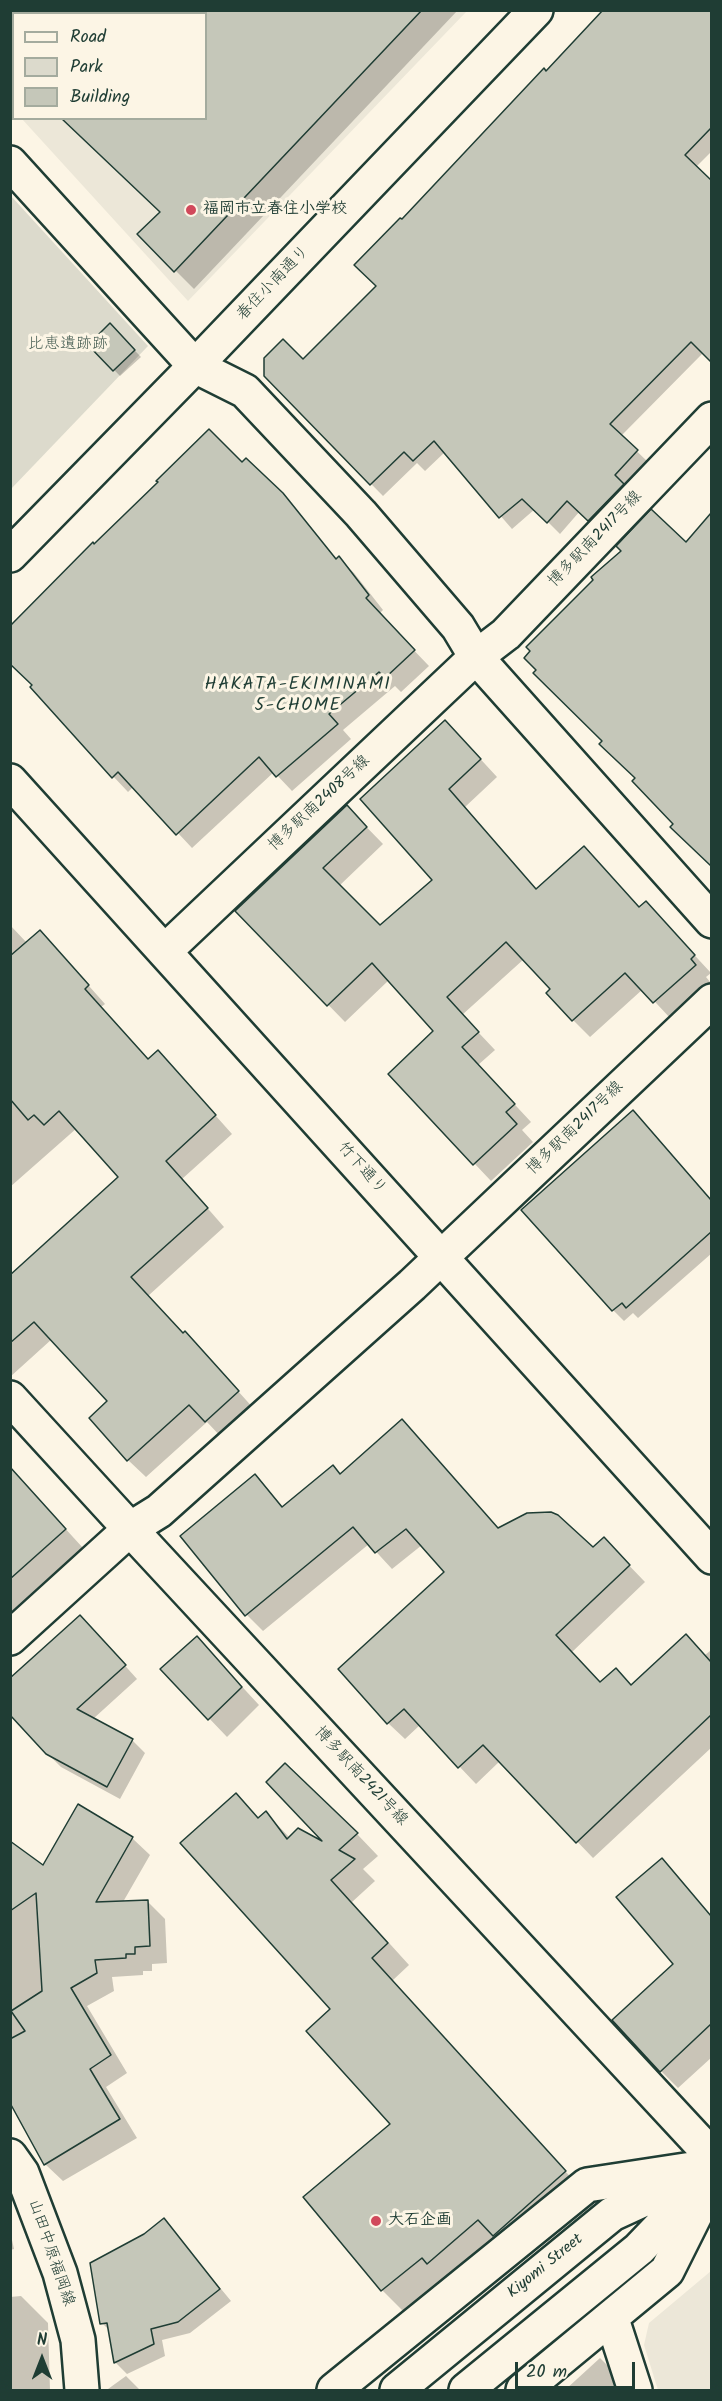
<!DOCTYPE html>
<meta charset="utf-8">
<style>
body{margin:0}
#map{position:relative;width:722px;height:2401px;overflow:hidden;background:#fcf5e5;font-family:Kalam,sans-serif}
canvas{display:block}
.frame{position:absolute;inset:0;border:12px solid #1f3d34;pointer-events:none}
.legend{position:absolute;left:12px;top:12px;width:195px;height:108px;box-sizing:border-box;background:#fcf5e5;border:2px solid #a4ab9e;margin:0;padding:8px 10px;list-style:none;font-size:18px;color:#1f3d34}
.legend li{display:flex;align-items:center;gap:12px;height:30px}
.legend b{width:30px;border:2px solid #a4ab9e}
.north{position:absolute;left:12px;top:2329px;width:60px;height:60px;-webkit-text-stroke:4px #fcf5e5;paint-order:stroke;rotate:0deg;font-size:16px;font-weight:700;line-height:24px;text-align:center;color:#1f3d34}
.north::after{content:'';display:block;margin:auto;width:21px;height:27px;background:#1f3d34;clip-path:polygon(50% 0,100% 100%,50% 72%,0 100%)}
.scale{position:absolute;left:515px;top:2362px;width:120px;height:27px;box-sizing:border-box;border:3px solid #1f3d34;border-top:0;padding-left:8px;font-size:18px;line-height:21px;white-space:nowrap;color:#1f3d34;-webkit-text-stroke:4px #fcf5e5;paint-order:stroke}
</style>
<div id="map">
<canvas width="722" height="2401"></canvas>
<div class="frame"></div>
<ul class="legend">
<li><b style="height:8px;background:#fcf5e5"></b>Road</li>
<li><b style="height:16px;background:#dcdacc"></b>Park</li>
<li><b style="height:16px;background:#c5c7b9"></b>Building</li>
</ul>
<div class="north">N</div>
<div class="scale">20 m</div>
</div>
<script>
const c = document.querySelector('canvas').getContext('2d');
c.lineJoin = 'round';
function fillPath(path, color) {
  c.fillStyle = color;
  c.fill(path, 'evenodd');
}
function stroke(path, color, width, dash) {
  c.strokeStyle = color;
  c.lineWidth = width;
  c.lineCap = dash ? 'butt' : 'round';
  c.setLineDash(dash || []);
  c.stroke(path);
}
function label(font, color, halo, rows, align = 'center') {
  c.font = font + ' Kalam,"Klee One",sans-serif';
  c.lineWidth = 6;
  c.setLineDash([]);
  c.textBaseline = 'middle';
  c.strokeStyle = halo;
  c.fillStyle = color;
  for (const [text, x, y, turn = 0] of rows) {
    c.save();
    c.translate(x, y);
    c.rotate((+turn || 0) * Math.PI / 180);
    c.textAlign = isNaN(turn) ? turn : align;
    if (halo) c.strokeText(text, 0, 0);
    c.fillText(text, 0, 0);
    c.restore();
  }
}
fillPath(new Path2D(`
 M11 11H467L188 301 22 119 206 118V14H14L13 109 11 106Z
 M711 2271V2390H658L644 2345 649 2323Z`), '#ece7d8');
fillPath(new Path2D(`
 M11 196 148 346 11 489Z`), '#dcdacc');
fillPath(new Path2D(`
 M112 10H458L194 289 139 234 162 212 206 118V14H109Z
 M603 10H712V151L696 167 712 182V360L704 352 621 436 649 463 601 531 580 511 560 534 535 509 512 529 445 452 425 471 417 463 383 496 265 376 303 361 377 286 402 221 546 73Z
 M110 325 141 357 120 376 90 345Z
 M242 464 282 494 297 510 337 560 339 558 354 573 383 610 379 614 429 666 401 692 395 686 343 730 351 739 292 791 274 772 192 848 134 786 128 792 79 740Z
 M712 516V865L684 839 675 824 637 778 686 544Z
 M462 739 497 777 465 807 537 890 640 908 662 920 711 973 706 977 711 983 671 1019 643 989 590 1037 573 1020 552 989 524 959 462 1015 495 1050 478 1065 531 1122 522 1130 533 1142 491 1181 390 1074 436 1031 389 980 345 1022 237 911 347 807 383 844 339 886 380 927 434 880 362 799Z
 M10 925 27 943 57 950 105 1004 101 1007 148 1060 175 1070 232 1134 182 1179 224 1227 148 1296 183 1334 202 1351 255 1410 223 1439 207 1422 146 1477 128 1460 109 1401 52 1339 10 1377V1277L120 1177 77 1128 10 1187Z
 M644 1123 712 1200V1253L638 1318 633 1313 624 1321 613 1310Z
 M10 1468 83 1548 36 1589 42 1595 10 1625Z
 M340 1475 499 1529 620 1556 645 1582 571 1653 601 1684 632 1686 705 1655 710 1651 712 1747 593 1858 500 1761 476 1784 420 1725 405 1739 388 1723 447 1572 422 1545 392 1569 369 1544 263 1631 246 1614 255 1476 284 1508Z
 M93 1630 137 1679 93 1719 132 1740 145 1753 120 1799 61 1767 47 1753Z
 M197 1638 259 1705 227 1737 162 1669Z
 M236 1795 259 1819 266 1813 290 1838 328 1846 357 1834 378 1856 363 1869 375 1881 352 1902 409 1965 392 1981 586 2194 450 2285 444 2279 404 2312 382 2290 305 2197 392 2124 332 2009Z
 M132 1838 150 1855 123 1902 147 1901 165 1919 167 1963 152 1964V1971H143V1975L112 1977 114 1991 87 2006 127 2073 106 2087 137 2138 63 2181 45 2164 10 2100V1843L43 1867Z
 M662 1861 712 1917V2057L678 2088 661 2071 675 1964Z
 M164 2220 231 2301 190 2333 162 2340 165 2356 127 2374 115 2362 110 2331 102 2323 145 2236Z
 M10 2231 14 2249 10 2250Z
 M21 2296 48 2323 50 2390H10V2297Z
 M600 2358 618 2376 622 2390H565Z
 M126 2376 140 2390H108V2389Z`), '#0003');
const building = new Path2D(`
 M206 10H422L174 272 137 234 160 212 61 118H206Z
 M603 10H711V128L685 155 711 180V362L691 342 610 424 638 450 615 475 624 484 588 521 567 501 547 523 522 499 499 518 434 441 413 461 404 452 370 485 264 376V358L283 339 303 359 376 286 354 265 400 218 402 219 544 68 546 71Z
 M110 323 135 350 113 371 88 345Z
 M209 429 242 462 246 458 283 493 336 559 339 556 369 595 366 598 415 650 385 678 379 672 329 714 338 724 276 777 259 757 176 835 118 772 112 778 30 687 32 685 10 664V626L93 542 94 544 158 482 156 481Z
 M651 509 686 542 711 513V866L670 827 673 824 632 781 635 778 599 744 602 741 533 673 536 670 524 658 530 651 526 647 593 580 591 577 621 551 616 546Z
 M445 720 481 759 449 789 536 889 584 846 639 907 646 901 695 955 691 959 696 965 653 1003 625 973 572 1021 546 993 550 989 506 942 447 997 479 1032 462 1047 515 1104 506 1112 517 1124 473 1165 388 1074 433 1031 372 963 327 1006 235 911 347 805 367 827 323 868 380 925 432 880 360 799Z
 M40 930 89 985 85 989 148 1059 158 1050 216 1115 166 1161 208 1208 131 1277 183 1333 185 1331 239 1391 205 1422 189 1405 127 1461 89 1418 107 1401 34 1322 10 1343V1275L118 1177 59 1111 44 1125 34 1115 28 1120 10 1099V956Z
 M633 1110 711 1200V1232L626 1308 622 1303 612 1311 521 1210Z
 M402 1419 498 1528 527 1513 551 1512 558 1515 593 1547 604 1537 630 1565 556 1635 600 1682 616 1668 631 1685 686 1634 711 1662V1715L576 1843 483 1745 458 1768 404 1709 387 1724 338 1669 444 1572 406 1529 375 1553 353 1527 245 1616 180 1536 255 1474 282 1507 333 1465 340 1474Z
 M10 1467 66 1529 10 1579Z
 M80 1615 126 1665 77 1709 133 1739 107 1787 46 1754 10 1715V1678Z
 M197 1636 242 1687 208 1720 160 1669Z
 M285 1763 358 1833 339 1850 355 1859 331 1880 388 1943 372 1958 566 2171 493 2236 478 2220 427 2264 422 2258 381 2291 303 2197 390 2124 306 2031 330 2009 180 1843 236 1793 258 1818 266 1811 287 1839 298 1828 322 1841 266 1782Z
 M78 1804 133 1837 96 1902 148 1900 150 1946 135 1947V1954H126V1958L95 1960 97 1973 71 1988 111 2055 90 2069 120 2119 44 2165 10 2103V2039L25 2031 11 2011 42 1991 36 1893 10 1911V1841L43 1865Z
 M662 1858 711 1916V2024L660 2072 612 2020 673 1964 616 1897Z
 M164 2218 220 2289 178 2322 151 2329 154 2344 114 2363 107 2323 100 2324 90 2263 144 2234Z`);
fillPath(building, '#c5c7b9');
stroke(building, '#1f3d34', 1.5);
const street = new Path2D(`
 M10 163 195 366 245 391 361 514 458 627 476 657 712 921
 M165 951 476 657 506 634 712 419
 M10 1398 130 1529 712 2156
 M10 1638 130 1529 159 1511 412 1285 712 1001
 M612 2319 635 2390
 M334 2390 587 2185 705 2167
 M523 2390 667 2271 712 2181`);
const secondary = new Path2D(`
 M10 555 195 366 536 10
 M10 781 712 1557
 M10 2156 22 2173 60 2273 78 2340 82 2390
 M397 2390 612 2214 712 2168
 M466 2390 639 2249 708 2177`);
stroke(street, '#1f3d34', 38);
stroke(secondary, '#1f3d34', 38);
stroke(street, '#fcf5e5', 33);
stroke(secondary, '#fcf5e5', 33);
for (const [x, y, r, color] of [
 [191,210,6,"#d1495b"],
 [376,2221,6,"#d1495b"]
]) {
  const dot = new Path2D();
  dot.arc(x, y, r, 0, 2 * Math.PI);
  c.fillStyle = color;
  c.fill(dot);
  stroke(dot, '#fcf5e5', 2);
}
label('bold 16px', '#1f3d34', '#fcf5e5', [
 ["福岡市立春住小学校",203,210],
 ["大石企画",388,2221]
], 'left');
label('16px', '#1f3d34', '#fcf5e5', [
 ["春住小南通り",274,284,-46],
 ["博多駅南2417号線",596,540,-46],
 ["博多駅南2408号線",320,804,-43],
 ["博多駅南2417号線",576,1129,-44],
 ["竹下通り",361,1169,48],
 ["博多駅南2421号線",360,1777,47],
 ["山田中原福岡線",50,2253,71],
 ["Kiyomi Street",546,2267,-39]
]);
label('16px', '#455c52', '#fcf5e5', [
 ["比恵遺跡跡",68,345]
]);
c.letterSpacing = '1.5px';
label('18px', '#1f3d34', '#fcf5e5', [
 ["HAKATA-EKIMINAMI",298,686],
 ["5-CHOME",298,707]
]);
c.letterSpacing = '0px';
</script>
